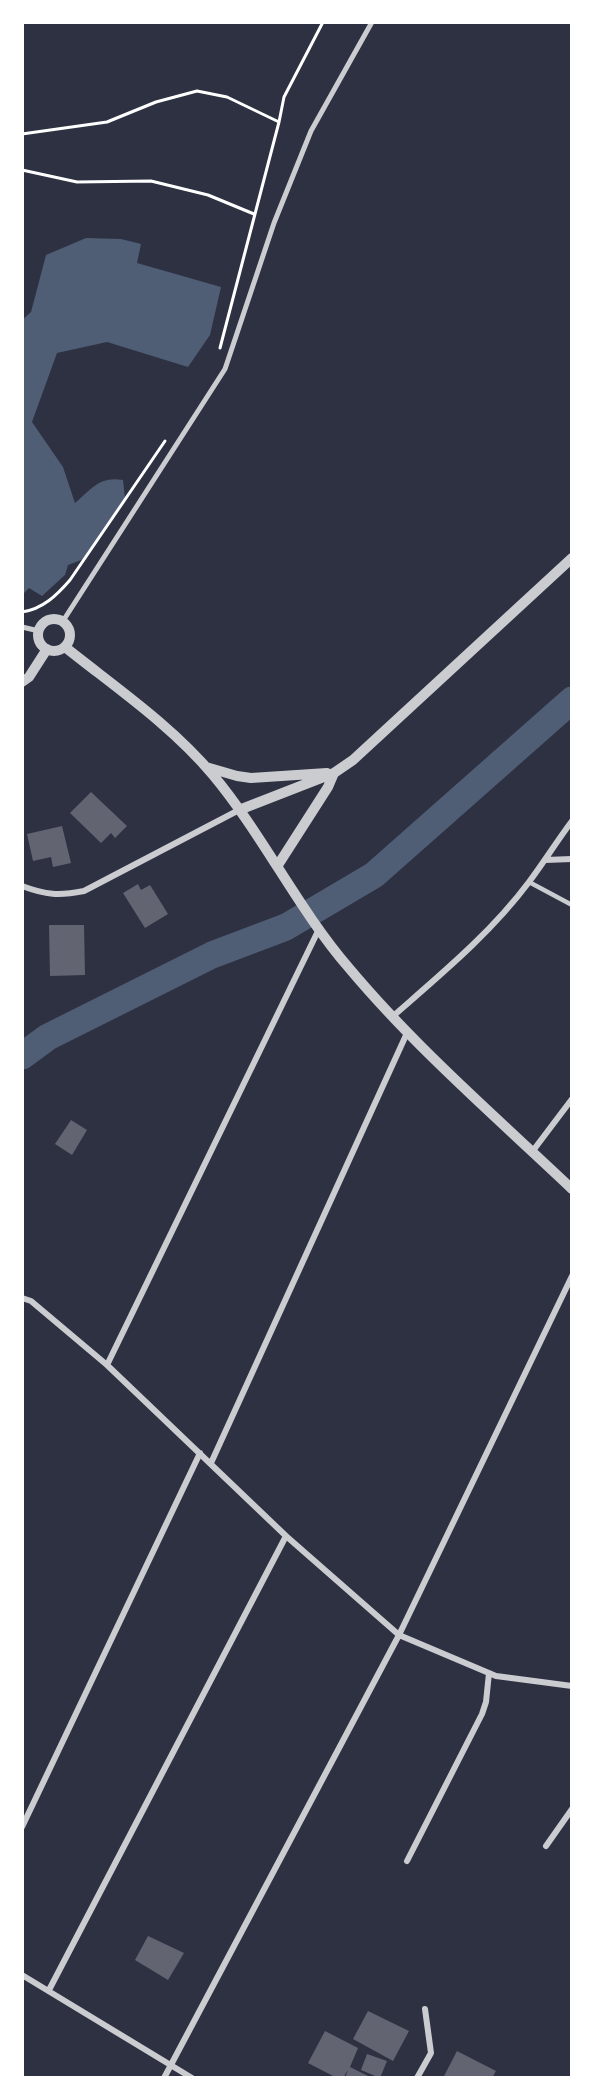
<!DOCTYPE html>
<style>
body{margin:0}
#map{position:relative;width:594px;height:2100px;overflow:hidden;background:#2d3142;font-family:"Open Sans",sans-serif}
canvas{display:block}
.frame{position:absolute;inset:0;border:24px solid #fff;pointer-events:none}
</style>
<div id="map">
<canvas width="594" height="2100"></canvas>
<div class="frame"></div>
</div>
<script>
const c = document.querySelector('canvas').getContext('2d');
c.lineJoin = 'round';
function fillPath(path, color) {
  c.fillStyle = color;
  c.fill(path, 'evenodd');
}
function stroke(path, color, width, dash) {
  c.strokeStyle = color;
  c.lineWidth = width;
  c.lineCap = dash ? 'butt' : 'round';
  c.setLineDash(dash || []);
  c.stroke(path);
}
fillPath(new Path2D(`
 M86 238 121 239 141 244 137 263 221 287 210 335 188 367 107 342 57 353 32 422 63 467 75 503C92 489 99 476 123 480L125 499 84 559 68 565 65 575 42 596 29 588 23 594 22 320 31 312 46 255Z`), '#4f5d75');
stroke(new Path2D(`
 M22 1056 48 1037 212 955 286 927 374 875 572 700`), '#4f5d75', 27);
fillPath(new Path2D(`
 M91 792 127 826 115 838 111 833 101 843 70 813Z
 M62 826 71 863 53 867 51 857 33 861 27 834Z
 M138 884 141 890 150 885 168 914 145 928 123 893Z
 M49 925H84L85 975 50 976Z
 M71 1120 87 1130 72 1155 55 1144Z
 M148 1936 184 1953 168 1980 135 1960Z
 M368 2011 409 2031 393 2061 353 2039Z
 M325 2031 358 2048 350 2067 372 2078H345L348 2070 343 2078H337L308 2063Z
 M457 2051 496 2071 492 2078H443Z
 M367 2054 387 2061 380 2078 361 2070Z`), '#626471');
stroke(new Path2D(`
 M22 134 107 122 156 102 197 91 227 97 279 122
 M22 170 77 182 151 181 208 195 254 214
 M220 348 279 122 284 97 323 22
 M22 612C43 609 57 595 70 580L165 441`), '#fff', 3);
stroke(new Path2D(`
 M529 882 572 905`), '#caccd0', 4.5);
stroke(new Path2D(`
 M63 621 225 369 274 223 311 131 372 22
 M22 627 39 631`), '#caccd0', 5);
stroke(new Path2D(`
 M545 860 572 859
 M22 886C46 895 59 896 84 891L239 810
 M392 1017C440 975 491 933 529 882 544 862 557 841 572 821
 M532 1152 572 1099
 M22 1298 31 1301 107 1365 286 1536 399 1635 496 1676 572 1686
 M107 1365 319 929
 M211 1463 407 1033
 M22 1827 200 1453
 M546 1846 572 1809
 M407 1861 482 1714 486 1702 489 1673
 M22 1975 192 2078
 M49 1990 286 1536
 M164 2078 399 1635 572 1276
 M417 2078 431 2053 425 2009`), '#caccd0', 6);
stroke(new Path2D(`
 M38 635a16 16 0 1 1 32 0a16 16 0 1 1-32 0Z
 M65 647C115 687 171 725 213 775 263 835 298 909 349 968 416 1048 496 1117 572 1189
 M22 682 29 677 47 649
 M206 767 237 776 251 778 327 773
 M239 810 334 773 353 760 572 558
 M278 865 328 787 334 773`), '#caccd0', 10);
</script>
